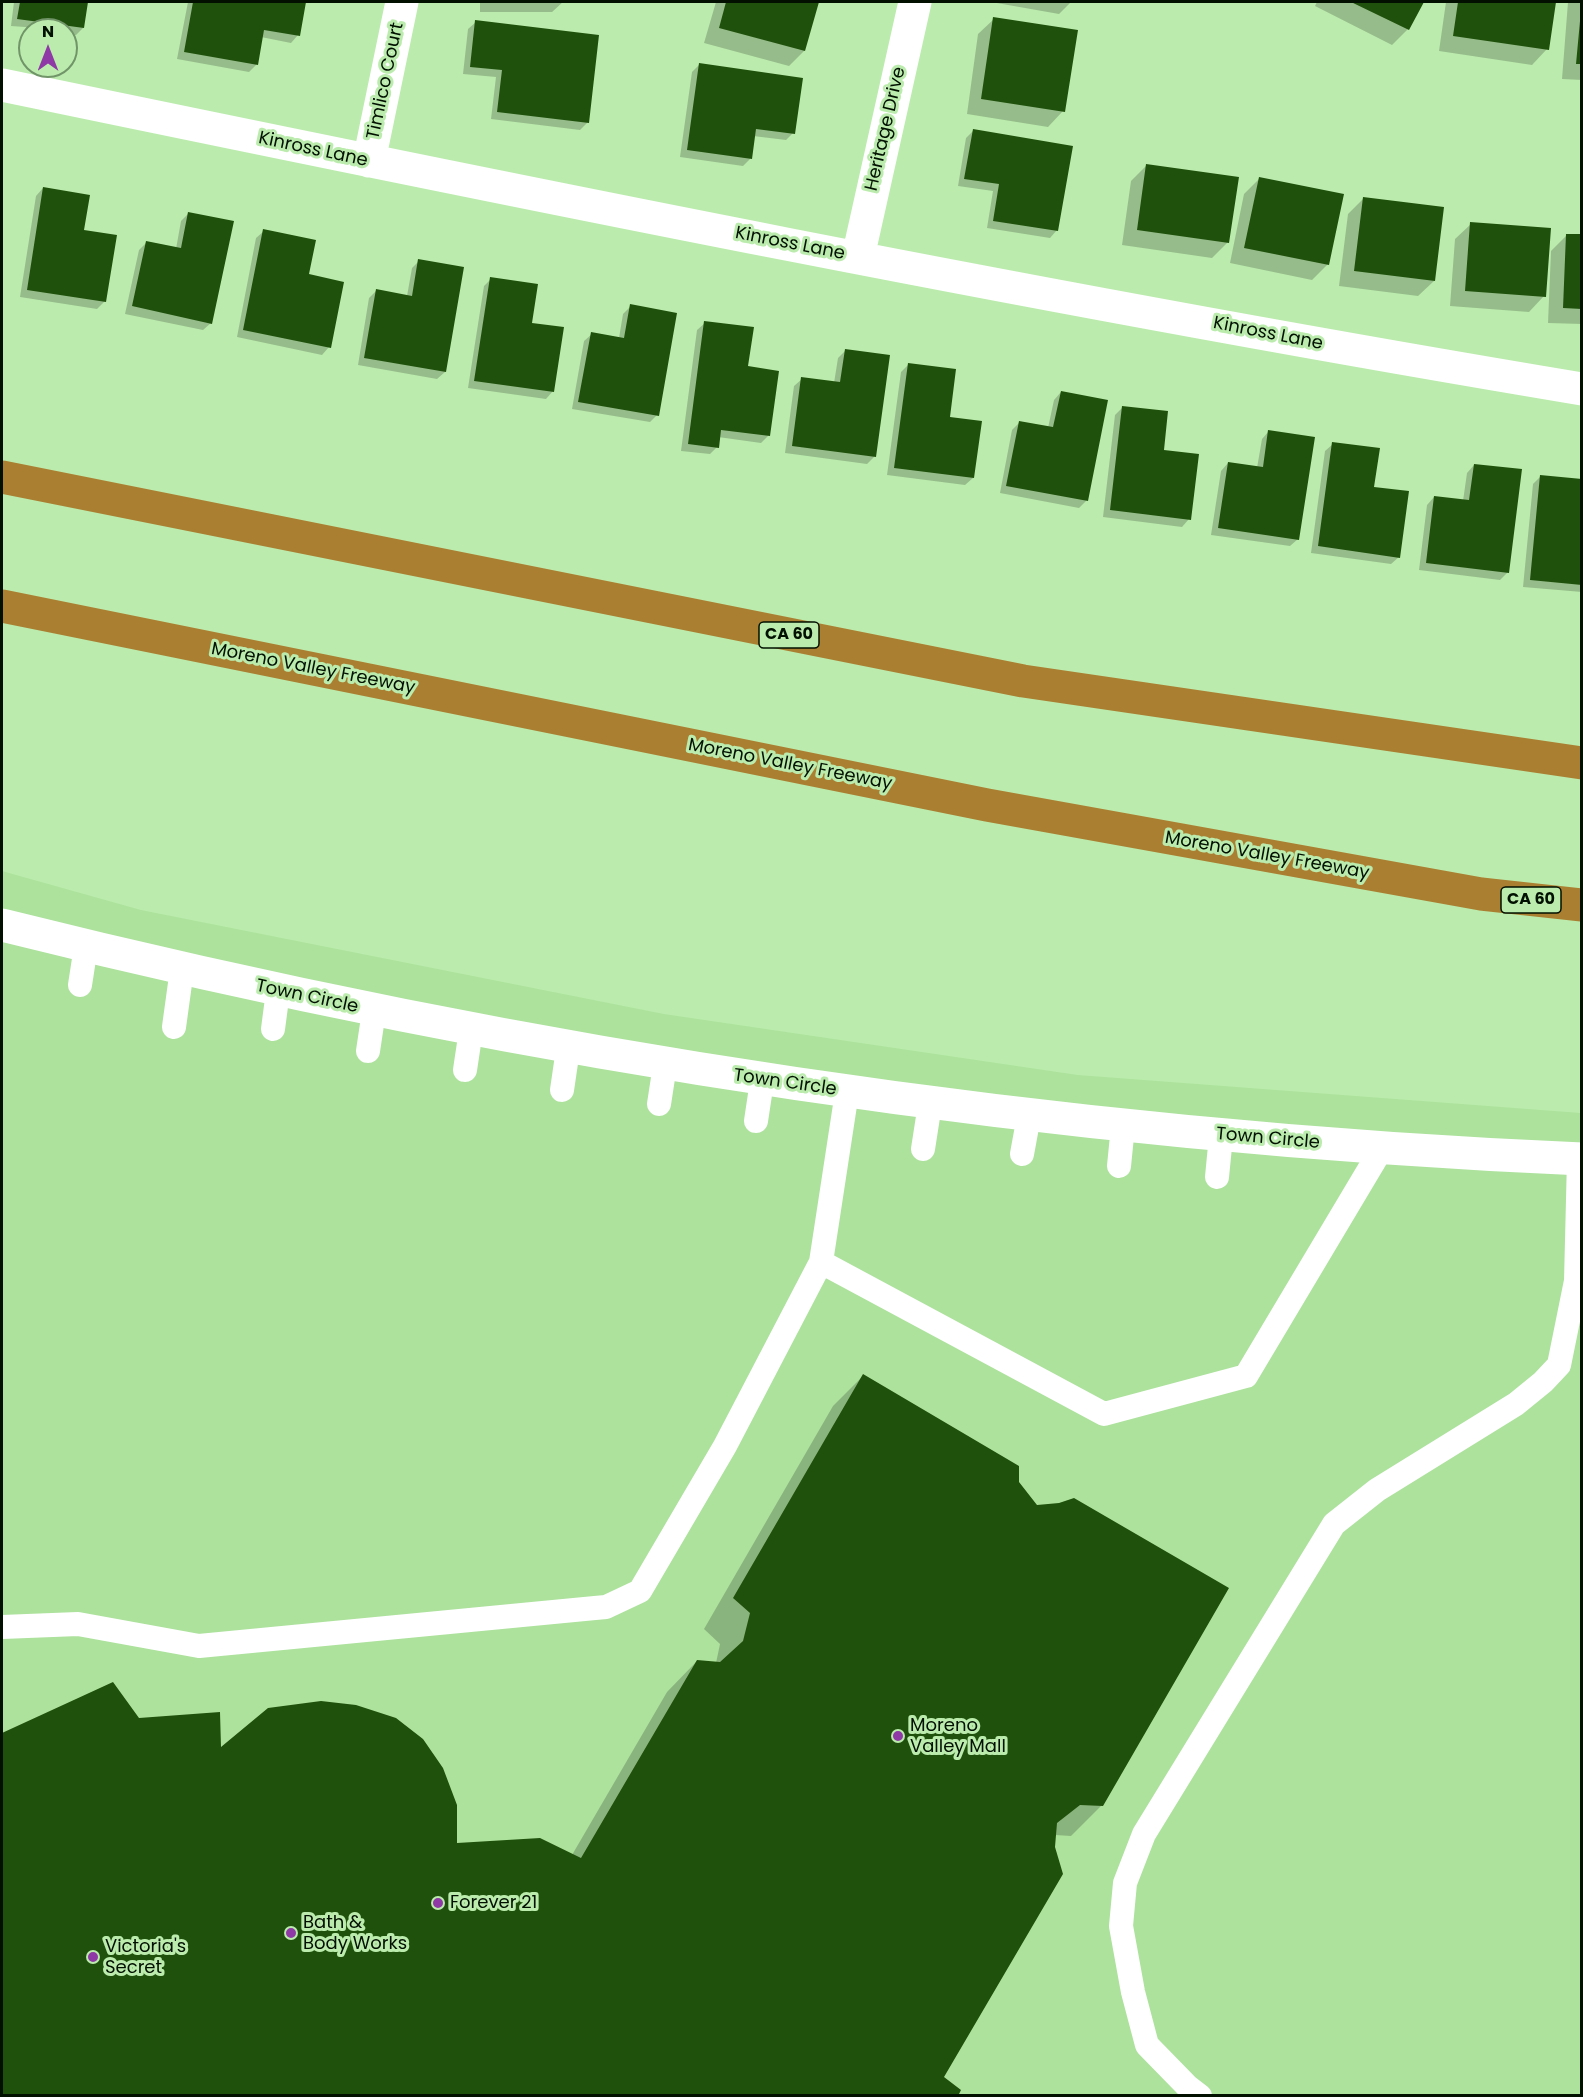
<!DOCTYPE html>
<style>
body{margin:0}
#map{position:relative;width:1583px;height:2097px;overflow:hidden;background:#bbecad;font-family:Poppins,sans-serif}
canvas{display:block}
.frame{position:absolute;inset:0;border:3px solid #021000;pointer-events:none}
.north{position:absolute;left:18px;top:18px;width:60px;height:60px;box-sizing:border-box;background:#bbecad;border:2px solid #719468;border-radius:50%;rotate:0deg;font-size:16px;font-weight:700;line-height:24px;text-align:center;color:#021000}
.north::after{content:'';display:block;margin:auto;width:21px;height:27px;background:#8f39a6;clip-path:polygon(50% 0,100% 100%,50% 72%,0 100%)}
</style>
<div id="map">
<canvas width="1583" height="2097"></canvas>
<div class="frame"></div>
<div class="north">N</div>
</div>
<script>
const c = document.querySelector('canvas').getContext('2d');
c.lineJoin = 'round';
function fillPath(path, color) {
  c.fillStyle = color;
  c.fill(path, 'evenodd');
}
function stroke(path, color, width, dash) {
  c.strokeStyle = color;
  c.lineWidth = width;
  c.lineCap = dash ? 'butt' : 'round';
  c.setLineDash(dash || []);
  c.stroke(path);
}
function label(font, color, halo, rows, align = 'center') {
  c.font = font + ' Poppins,sans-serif';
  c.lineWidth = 6;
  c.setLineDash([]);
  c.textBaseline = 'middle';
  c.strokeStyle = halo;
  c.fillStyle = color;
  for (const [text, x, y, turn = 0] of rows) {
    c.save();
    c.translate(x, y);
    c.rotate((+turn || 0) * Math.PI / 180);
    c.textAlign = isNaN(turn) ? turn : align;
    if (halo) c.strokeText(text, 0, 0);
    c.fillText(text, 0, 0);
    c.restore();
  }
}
fillPath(new Path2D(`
 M2 871 141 910 664 1014 1078 1075 1581 1113V2095H2Z`), '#ade29d');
fillPath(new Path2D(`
 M14 2H87L83 28 76 35 66 34V30L11 26Z
 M188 2H305L298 35 291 43 261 37 256 65 249 72 177 59Z
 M480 2H563L552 12H480Z
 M716 2H818L804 51 789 66 704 43Z
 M991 2H1071L1059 14Z
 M1317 2H1422L1408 29 1392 45 1315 6Z
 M1446 2H1555L1547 49 1532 65 1439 51Z
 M1568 2H1582V80L1562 79Z
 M994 19 1063 111 1048 127 967 114 978 34Z
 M476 22 588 122 580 130 491 119 496 77 463 74 468 29Z
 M700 64 793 133 786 140 753 136 750 159 743 166 680 157 692 72Z
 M973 131 1057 230 1050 238 987 228 993 191 958 186 966 138Z
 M1147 165 1228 242 1212 258 1122 245 1131 181Z
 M1259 179 1328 264 1312 280 1230 263 1244 194Z
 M43 188 83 232 105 301 97 309 20 297 36 196Z
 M1363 199 1434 281 1418 296 1339 286 1348 214Z
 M189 213 211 323 203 330 125 314 139 250 146 243 176 249 181 221Z
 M1471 224 1544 296 1529 312 1450 306 1455 239Z
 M264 231 307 276 329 347 322 355 237 337 256 238Z
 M1567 235 1582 236V324L1548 323 1551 251Z
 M419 261 445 372 437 379 358 365 369 298 376 291 407 296 412 268Z
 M491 279 530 324 553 391 546 399 468 388 484 286Z
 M631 306 657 415 650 422 572 409 584 341 592 334 619 338 623 314Z
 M705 323 769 435 761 443 718 437 717 447 710 454 681 451 697 330Z
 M845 351 874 457 867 464 785 453 794 386 802 379 834 383 838 358Z
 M908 365 948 418 973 478 965 485 887 475 901 372Z
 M1061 392 1086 501 1079 508 1000 493 1012 430 1020 422 1048 428 1054 400Z
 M1122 408 1162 452 1189 519 1182 527 1103 517 1115 415Z
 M1269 431 1298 539 1290 546 1211 535 1221 471 1228 463 1257 468 1262 439Z
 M1333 444 1373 488 1399 557 1391 564 1311 553 1325 451Z
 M1474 465 1508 572 1500 580 1419 570 1427 505 1434 497 1463 501 1467 473Z
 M1541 476 1582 480V592L1523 587 1533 484Z
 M863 1376 1017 1483 1102 1805 1071 1836 1055 1835 942 2078 957 2096H2V1734L112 1683 138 1720 455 1845 572 1855 667 1692 697 1661 716 1663 720 1644 704 1629 833 1406Z`), '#0003');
fillPath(new Path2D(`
 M20 2H88L84 28 17 19Z
 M193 2H306L300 36 264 30 258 65 184 52Z
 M726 2H819L805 51 719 28Z
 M1351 2H1424L1409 30Z
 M1458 2H1556L1549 50 1453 36Z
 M993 17 1078 30 1065 112 981 99Z
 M475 20 599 35 589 123 497 112 502 70 470 67Z
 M1580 21H1582V64H1576Z
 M699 63 803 78 795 134 756 129 752 159 687 150Z
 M973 129 1073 146 1058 231 993 221 999 184 964 179Z
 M1146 164 1239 177 1229 243 1137 230Z
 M1259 177 1344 194 1329 265 1244 248Z
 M43 187 90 195 84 230 117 235 106 302 27 290Z
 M1363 197 1444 207 1435 281 1354 271Z
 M188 212 234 221 212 324 132 306 146 241 181 248Z
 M1470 222 1551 228 1546 297 1465 291Z
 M263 229 316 240 309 274 344 282 331 348 243 330Z
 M1566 234H1582V309L1563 308Z
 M418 259 464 267 446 372 364 358 376 289 412 296Z
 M490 277 538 284 532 323 564 327 554 392 474 381Z
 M630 304 677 313 659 416 578 402 591 332 624 338Z
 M704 321 754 327 748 366 779 371 770 436 721 430 719 448 688 444Z
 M845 349 890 355 876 457 792 446 801 377 840 382Z
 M908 363 956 369 950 417 982 421 974 478 894 468Z
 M1061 391 1108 400 1088 501 1006 486 1019 421 1053 427Z
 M1122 406 1168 411 1164 450 1199 454 1191 520 1110 510Z
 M1268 430 1315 437 1299 540 1218 528 1228 462 1263 467Z
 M1332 442 1380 448 1374 487 1409 491 1400 558 1318 546Z
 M1474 464 1522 469 1509 573 1426 563 1434 496 1469 500Z
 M1540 475 1582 479V585L1530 580Z
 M863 1374 1019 1466V1482L1037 1505 1059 1503 1074 1498 1229 1588 1103 1806 1080 1805 1057 1823 1055 1847 1063 1874 944 2077 961 2090 958 2096H2V1733L113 1682 139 1718 220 1712 221 1747 268 1708 321 1701 356 1705 396 1718 423 1739 443 1768 457 1805V1843L540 1838 581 1858 697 1660 720 1662 743 1641 750 1613 733 1598Z`), '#20510c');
stroke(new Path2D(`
 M80 985 86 946
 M174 1027 182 969
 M273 1029 278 991
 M368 1051 374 1011
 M465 1070 471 1030
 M562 1090 568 1049
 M659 1104 665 1065
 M756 1121 762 1081
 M923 1149 930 1104
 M1022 1154 1029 1116
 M1119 1166 1123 1126
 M1217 1177 1221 1136
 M821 1262 1104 1414 1246 1376 1382 1148
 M2 1627 78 1624 199 1646 595 1608 606 1607 640 1591 725 1446 821 1262 847 1092
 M1200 2096 1187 2086 1147 2045 1133 1992 1121 1926 1125 1883 1144 1834 1334 1524 1377 1490 1516 1404 1543 1382 1559 1365 1576 1281 1579 1159`), '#fff', 24);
stroke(new Path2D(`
 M2 85C527 194 1053 301 1582 389
 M369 161 402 2
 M858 257 915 2`), '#fff', 33);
stroke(new Path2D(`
 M2 925C521 1055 1046 1136 1582 1159`), '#fff', 33);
stroke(new Path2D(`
 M2 477 1023 681 1582 763
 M2 606 987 805 1481 894 1582 905`), '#ab7f32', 33);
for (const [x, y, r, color] of [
 [898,1736,6,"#8f39a6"],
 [438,1903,6,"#8f39a6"],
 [291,1933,6,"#8f39a6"],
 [93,1957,6,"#8f39a6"]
]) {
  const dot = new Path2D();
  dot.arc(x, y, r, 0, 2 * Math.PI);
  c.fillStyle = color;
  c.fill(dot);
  stroke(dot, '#bbecad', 2);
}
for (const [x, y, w] of [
 [789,635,60],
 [1531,900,60]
]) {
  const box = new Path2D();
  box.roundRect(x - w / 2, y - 13, w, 26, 4.5);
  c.fillStyle = '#bbecad';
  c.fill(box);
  stroke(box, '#021000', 1.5);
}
label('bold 16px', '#021000', null, [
 ["CA 60",789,635],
 ["CA 60",1531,900]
]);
label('18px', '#021000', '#bbecad', [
 ["Timlico Court",386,81,-78],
 ["Heritage Drive",886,129,-77],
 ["Kinross Lane",313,150,12],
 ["Kinross Lane",790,244,11],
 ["Kinross Lane",1268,334,11],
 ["Moreno Valley Freeway",313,669,11],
 ["Moreno Valley Freeway",790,765,11],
 ["Moreno Valley Freeway",1267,856,10],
 ["Town Circle",307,997,12],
 ["Town Circle",785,1083,8],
 ["Town Circle",1268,1139,5]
]);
label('18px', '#021000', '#bbecad', [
 ["Moreno",910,1726],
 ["Valley Mall",910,1747],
 ["Forever 21",450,1903],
 ["Bath &",303,1923],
 ["Body Works",303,1944],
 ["Victoria's",105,1947],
 ["Secret",105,1968]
], 'left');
</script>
